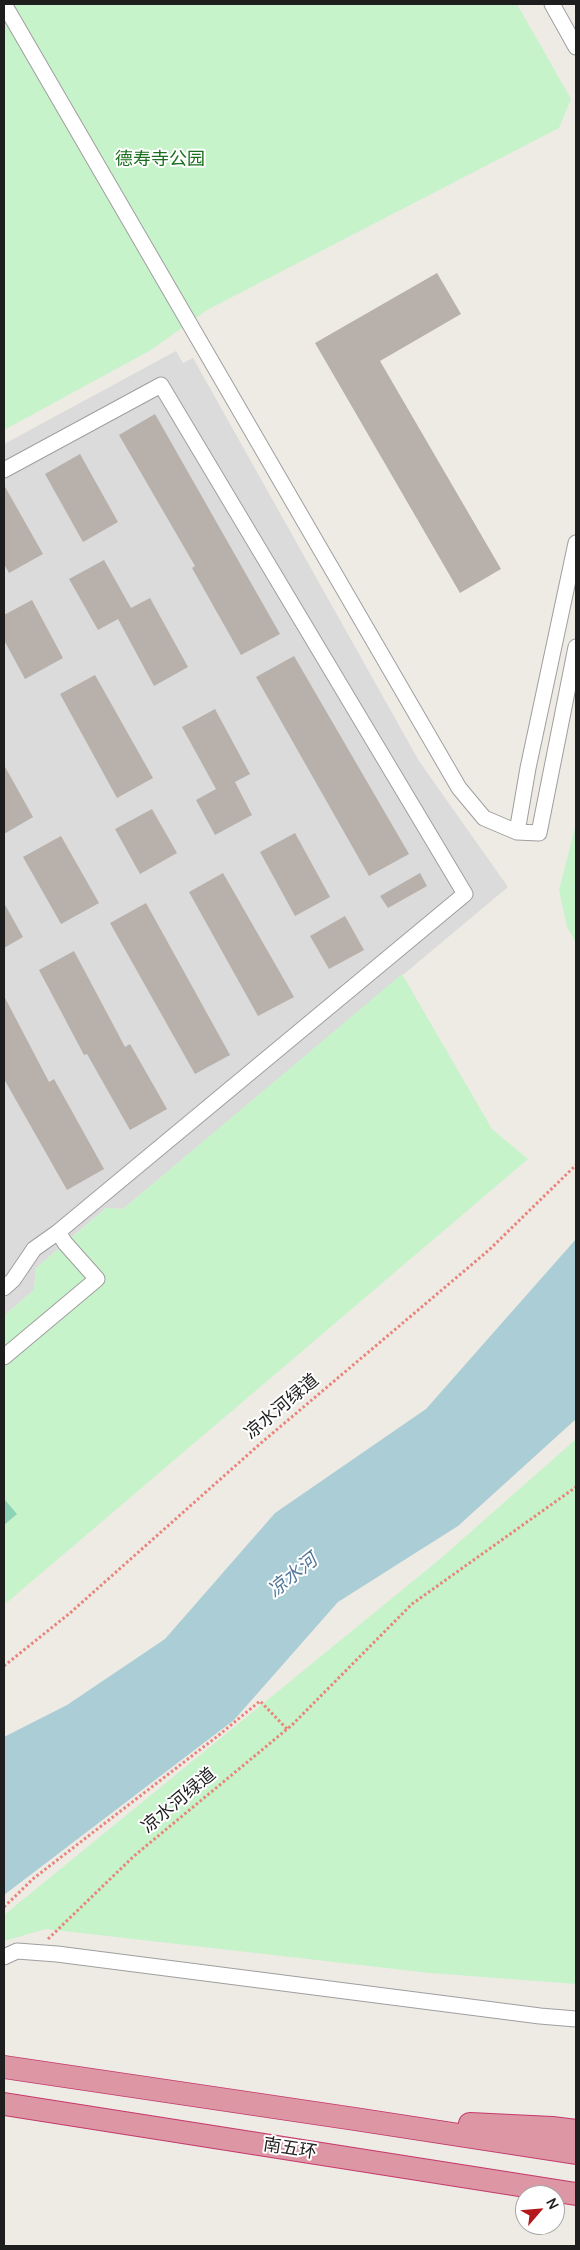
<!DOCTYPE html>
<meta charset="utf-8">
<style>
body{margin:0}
#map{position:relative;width:580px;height:2250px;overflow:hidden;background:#eeebe5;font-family:Manrope,sans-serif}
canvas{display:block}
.frame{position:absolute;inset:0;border:5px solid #1e1e1e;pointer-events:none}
.north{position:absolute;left:515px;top:2185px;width:50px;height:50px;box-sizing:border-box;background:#fff;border:1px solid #a5a5a5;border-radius:50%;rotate:63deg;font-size:14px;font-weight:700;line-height:20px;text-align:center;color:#1e1e1e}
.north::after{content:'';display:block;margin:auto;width:18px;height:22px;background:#b4181b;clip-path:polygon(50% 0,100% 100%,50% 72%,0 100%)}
</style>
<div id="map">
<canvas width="580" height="2250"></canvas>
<div class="frame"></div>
<div class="north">N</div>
</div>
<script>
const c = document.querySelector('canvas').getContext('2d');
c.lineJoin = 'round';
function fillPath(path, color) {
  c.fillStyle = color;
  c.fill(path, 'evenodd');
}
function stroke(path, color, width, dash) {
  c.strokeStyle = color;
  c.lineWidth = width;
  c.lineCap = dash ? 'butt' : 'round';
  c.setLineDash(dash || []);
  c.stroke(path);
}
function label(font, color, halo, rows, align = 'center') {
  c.font = font + ' Manrope,"Noto Sans SC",sans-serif';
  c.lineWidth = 4;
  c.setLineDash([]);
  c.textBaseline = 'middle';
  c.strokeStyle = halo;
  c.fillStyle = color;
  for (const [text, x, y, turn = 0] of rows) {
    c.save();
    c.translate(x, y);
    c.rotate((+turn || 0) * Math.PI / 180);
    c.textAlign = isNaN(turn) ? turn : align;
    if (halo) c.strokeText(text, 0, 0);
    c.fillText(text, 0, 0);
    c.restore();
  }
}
fillPath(new Path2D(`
 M176 351 183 363 193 358 419 761 508 887 123 1209 106 1208 36 1268 34 1290 4 1316V444Z`), '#dcdbdb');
fillPath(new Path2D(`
 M4 4H517L571 99 559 128 207 310 151 350 4 430Z
 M576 824V943L567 927 559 890Z
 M402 974 492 1129 528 1159 4 1605V1316L34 1290 36 1268 106 1208 123 1209Z
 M576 1439V1984L430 1973 46 1929 4 1941V1915L440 1559Z`), '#c7f3ca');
fillPath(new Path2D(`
 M4 1499 17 1514 4 1525Z`), '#8cd3b7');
fillPath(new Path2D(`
 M576 1239V1419L458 1526 338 1602 234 1720 4 1895V1737L67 1705 165 1639 275 1513 426 1409Z`), '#abcdd6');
fillPath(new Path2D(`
 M437 273 461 314 380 361 501 569 460 593 315 343Z
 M155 414 280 634 241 655 192 568 195 566 119 435Z
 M80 454 118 522 83 542 45 474Z
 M4 485 43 554 9 573 4 564Z
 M104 560 131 608 150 598 188 667 154 686 118 619 98 630 69 579Z
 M32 600 63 658 25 679 4 640V615Z
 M294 656 409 854 369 876 256 677Z
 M95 675 153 778 117 798 60 694Z
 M215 709 250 774 235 782 252 815 215 835 196 800 216 789 182 727Z
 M4 765 33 817 4 834Z
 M152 809 177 853 140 874 115 829Z
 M295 833 330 897 295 916 260 852Z
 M61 836 99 903 61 924 23 857Z
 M223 873 294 997 258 1016 189 892Z
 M420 873 427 886 388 908 380 896Z
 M4 903 23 937 4 948Z
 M146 903 230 1055 195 1074 110 923Z
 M345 916 364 950 329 969 310 936Z
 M74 951 125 1047 130 1044 167 1109 130 1130 87 1054 84 1055 39 970Z
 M4 996 49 1082 54 1079 104 1169 67 1190 4 1079Z`), '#b7b0ab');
const minor = new Path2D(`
 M4 4 459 788 484 818 517 832 539 833 576 647
 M552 4 576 47
 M4 470 161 385 465 894 58 1232 65 1243 97 1279 4 1357
 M517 832 528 768 576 543
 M4 1288 13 1280 34 1249 58 1232
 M4 1957 17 1951 57 1954 540 2016 576 2019`);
const highway = new Path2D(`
 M4 2067 355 2119 576 2153
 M4 2104 576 2194
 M470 2124 552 2128 576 2131`);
stroke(minor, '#9f9f9f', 17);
stroke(highway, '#c5396c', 24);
stroke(new Path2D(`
 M4 1666 70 1613 261 1443 489 1250 576 1165
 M4 1907 34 1878 219 1735 260 1701 287 1729
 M48 1939 134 1856 292 1725 412 1604 576 1487`), '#e9847b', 3, [2.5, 2.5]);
stroke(minor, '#fff', 15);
stroke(highway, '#dc96a4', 22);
label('18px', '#196f1e', '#fff', [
 ["德寿寺公园",160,160]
]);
label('18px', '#1e1e1e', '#fff', [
 ["凉水河绿道",282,1407,-40],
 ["凉水河绿道",179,1801,-40],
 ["南五环",290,2149,9]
]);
label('italic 19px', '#53789b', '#fff', [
 ["凉水河",293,1576,-39]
]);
</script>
